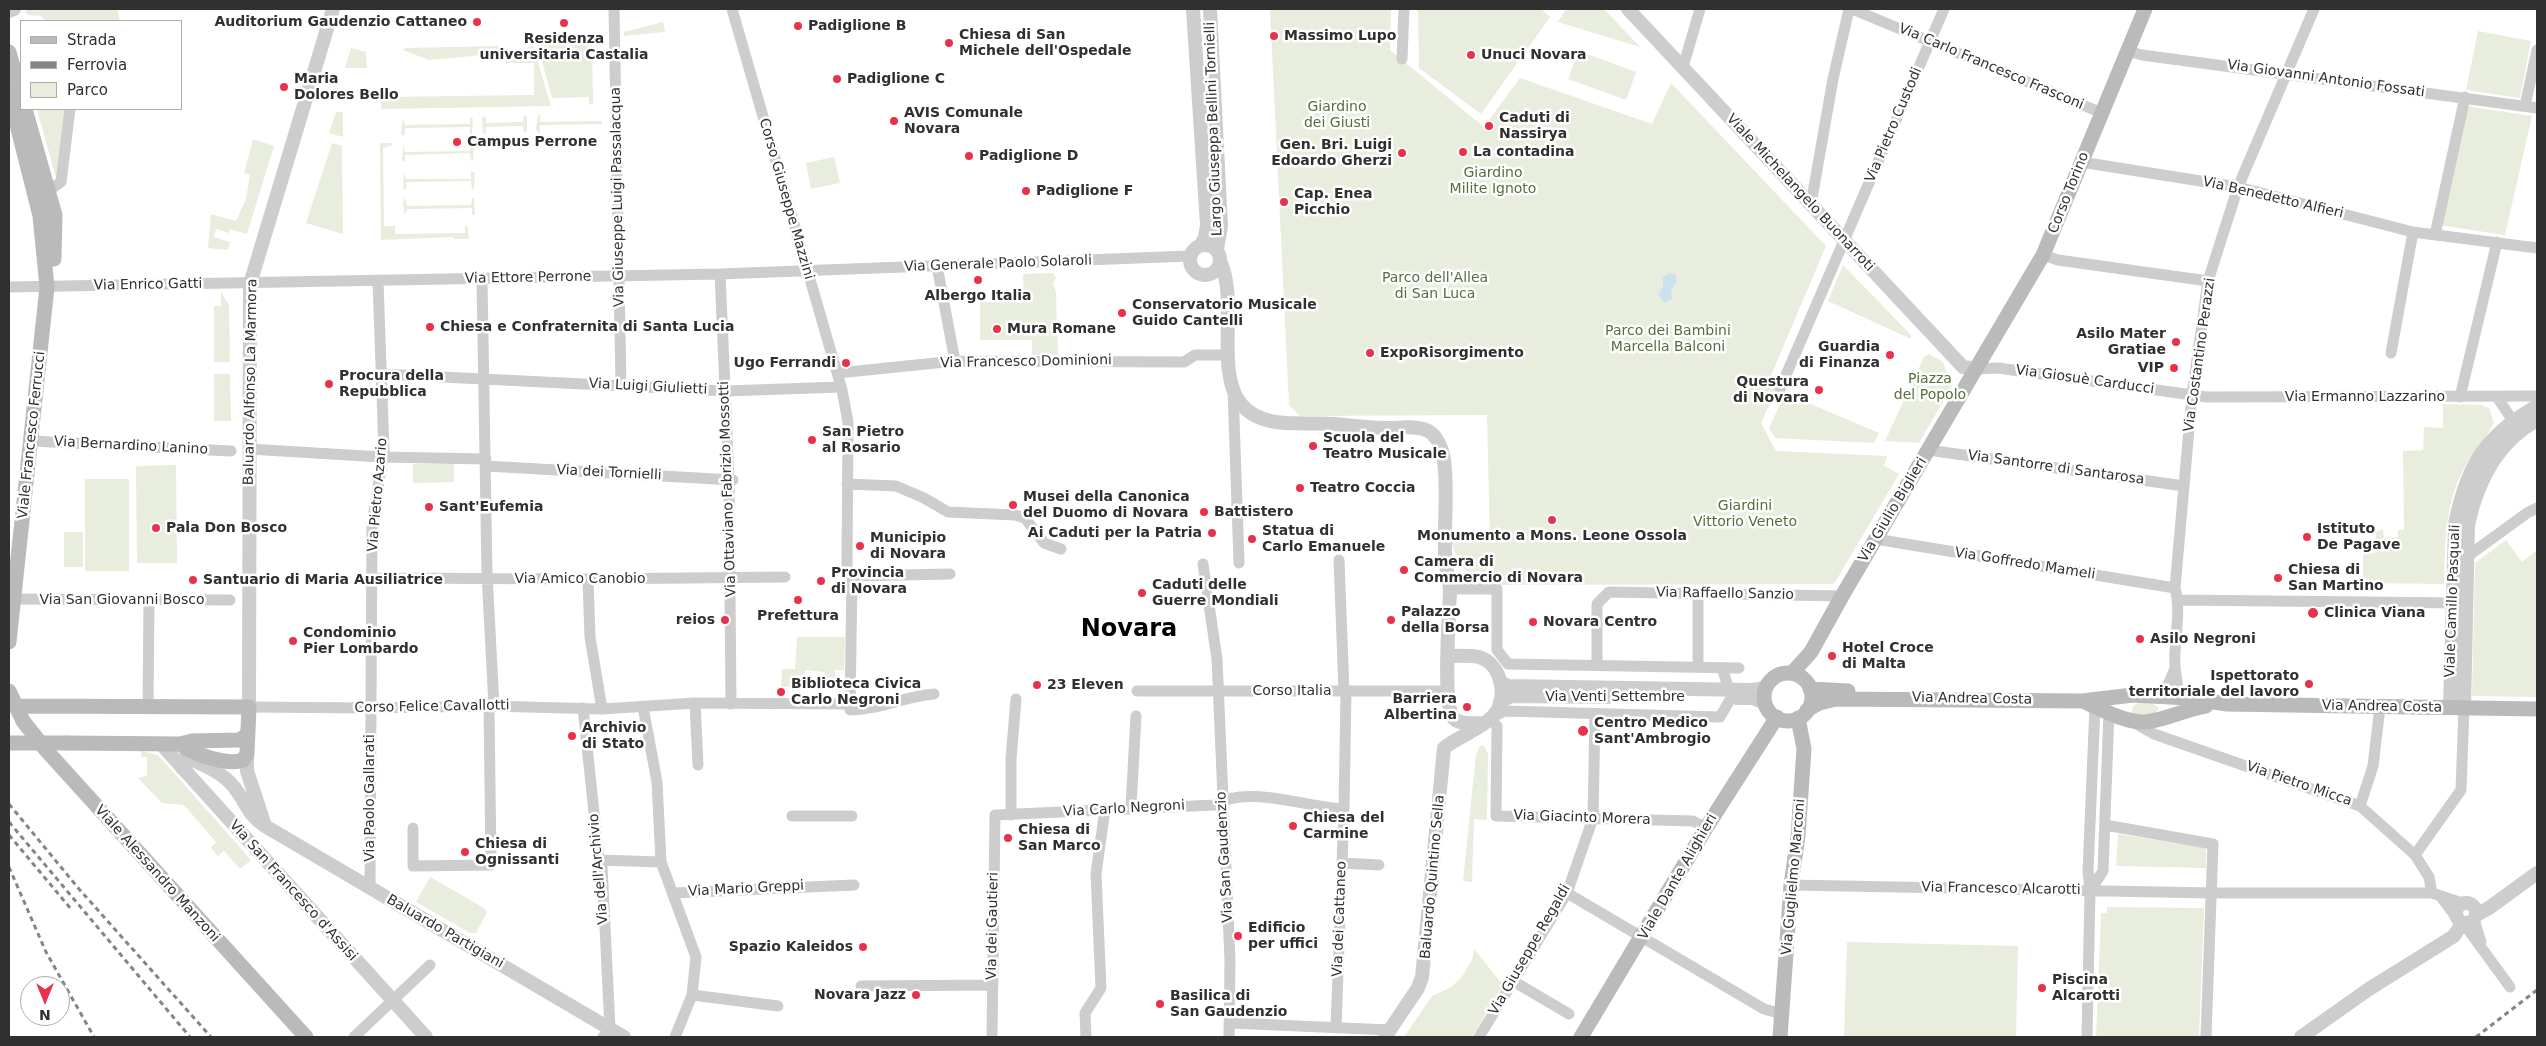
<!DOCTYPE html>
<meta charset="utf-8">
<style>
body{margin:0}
#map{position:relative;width:2546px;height:1046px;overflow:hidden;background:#fff;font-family:"DejaVu Sans",sans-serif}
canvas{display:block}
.frame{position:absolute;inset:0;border:10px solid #303030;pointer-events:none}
.legend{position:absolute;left:20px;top:20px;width:162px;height:90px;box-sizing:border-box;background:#fff;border:1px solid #acacac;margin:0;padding:6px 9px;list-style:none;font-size:15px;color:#303030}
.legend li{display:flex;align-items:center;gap:10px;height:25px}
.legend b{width:25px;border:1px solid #acacac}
.north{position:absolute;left:20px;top:976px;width:50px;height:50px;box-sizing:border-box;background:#fff;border:1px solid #acacac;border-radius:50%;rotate:180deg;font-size:14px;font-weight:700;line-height:20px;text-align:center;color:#303030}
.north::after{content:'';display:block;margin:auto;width:18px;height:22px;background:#e8324c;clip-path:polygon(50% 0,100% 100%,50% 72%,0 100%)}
</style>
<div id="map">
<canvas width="2546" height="1046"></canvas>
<div class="frame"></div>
<ul class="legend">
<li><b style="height:6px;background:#bababa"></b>Strada</li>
<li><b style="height:6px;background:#858585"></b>Ferrovia</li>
<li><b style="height:14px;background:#e8edde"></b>Parco</li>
</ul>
<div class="north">N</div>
</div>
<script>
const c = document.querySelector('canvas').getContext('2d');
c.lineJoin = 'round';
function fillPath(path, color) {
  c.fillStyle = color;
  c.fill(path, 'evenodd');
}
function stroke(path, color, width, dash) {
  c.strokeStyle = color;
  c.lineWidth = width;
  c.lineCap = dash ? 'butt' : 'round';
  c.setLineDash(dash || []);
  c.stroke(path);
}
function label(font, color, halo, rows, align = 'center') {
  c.font = font + ' "DejaVu Sans",sans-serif';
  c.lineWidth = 5;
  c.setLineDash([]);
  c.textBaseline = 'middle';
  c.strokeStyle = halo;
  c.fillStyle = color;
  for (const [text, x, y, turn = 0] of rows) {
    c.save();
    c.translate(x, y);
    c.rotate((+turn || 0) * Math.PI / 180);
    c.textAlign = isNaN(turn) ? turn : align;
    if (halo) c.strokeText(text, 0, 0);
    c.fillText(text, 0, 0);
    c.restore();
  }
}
fillPath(new Path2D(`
 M27 9H117L120 21H46L41 16 28 15 25 12Z
 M1270 9H1391L1390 50 1484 127 1520 78 1652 124 1671 83 1826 246 1767 385 1776 389 1761 423 1776 451 1887 456 1884 466 1899 474 1834 584 1502 585C1469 578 1461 573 1451 541H1490L1487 415 1300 416 1289 405Z
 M1418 9H1541L1550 17 1481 114 1419 68Z
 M1566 9H1604L1640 47 1558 22Z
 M663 22 665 32 624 36V32Z
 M2478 31 2531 41 2520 98 2466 90Z
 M592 39 593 103 589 105V97L552 98 537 43 552 40Z
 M499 46 500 49 473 56 429 60 403 50 406 48Z
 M533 46 551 106 381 109V97L534 95V63H506V54Z
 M351 48 366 52 367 68H345Z
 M1579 51 1636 72 1626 100 1568 79Z
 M2466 106 2532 116 2505 235 2438 225Z
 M37 109H65L58 178H56Z
 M336 112H343V137L329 133Z
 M524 115 527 117V131L524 133 523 126 486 127V134L483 132 482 118 486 116V123L523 122Z
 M538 115H540V122L602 121V124L540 125V133H538L536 129Z
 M470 117 473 119 472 134H470V127L405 128V136L401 134 403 118 405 125 470 124Z
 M253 139 274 146 247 234 230 229 229 233 216 229 214 237 230 242 228 250 208 248 211 214 236 221 246 199 250 175 244 173Z
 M332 143 342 146 343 234 306 223Z
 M380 143H391L393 145 383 148 384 226H395V234L465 233V225L468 228 469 239H454L453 237 381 240Z
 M471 143 474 145 473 161H471L470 153 405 155V162L402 161 403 145 405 152 470 151Z
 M834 157 840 183 811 189 806 163Z
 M471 171 475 173 474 189H472L471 181 406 182V190L403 188 404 172 406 179H471Z
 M405 198 407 206 471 205 472 198H474L475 215H472V208L407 209 405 216 403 201Z
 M1843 265 1911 335V339L1828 301Z
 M1053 273 1056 278 1053 283 1056 293 1058 355H1032V340H980V302H1024L1023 274Z
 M221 292 229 305 230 362H214V306H221Z
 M1929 354 1943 362 1952 386 1919 443 1885 441 1924 357Z
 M214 374H230L231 421H214Z
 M1785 393 1879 433 1874 443 1775 438 1769 428Z
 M2443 404 2481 405 2489 408 2494 423C2488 436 2476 448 2468 461 2445 500 2445 539 2444 584L2363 583V554L2375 553 2376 531 2383 530 2384 538 2398 537V530H2404L2403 451 2423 450 2424 427 2443 428Z
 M454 463V482L413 483V464Z
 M176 465 177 563H137L136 466Z
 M85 479H129V571H85Z
 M64 532H83V567H64Z
 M2506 540 2522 562 2537 550V697L2472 696 2475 563Z
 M797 637H845L844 670H835V680L825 679V672L805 670 804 677 815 679V682H810V686L781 687 782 669H795Z
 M2139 702 2152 703 2159 708C2153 720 2142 716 2132 713L2133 706Z
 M1484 745 1488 754 1487 820 1474 819 1472 882 1463 881 1476 754 1480 746Z
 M141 751 158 755 251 860 240 869 224 851 218 856 211 848 216 842 184 805 162 803 138 778 147 776V757H141Z
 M2118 834 2206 848V868L2116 866Z
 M430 877 484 908 487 912 476 933H470L416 902Z
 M2107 907 2204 908 2199 1037H2096L2101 913H2107Z
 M1847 942 2018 946 2016 1037H1844Z
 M1474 949 1503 985 1472 1037H1404L1432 996 1451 987 1461 978 1472 960Z`), '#e8edde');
fillPath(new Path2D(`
 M1669 273 1675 274 1677 281 1671 291 1672 299 1665 303 1658 295 1663 286V277Z`), '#cbe2ed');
stroke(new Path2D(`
 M614 9 621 386
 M732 9 842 390 848 422 847 568 852 576 850 710C879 710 905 696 934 694
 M1852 9 2102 113
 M2127 51 2142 55 2537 108
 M1402 59 1404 9
 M1683 67 1700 9
 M2525 106 2537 50
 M2081 162 2238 187 2413 232 2537 248
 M48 191 61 182 70 109
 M1811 204 1833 79 1849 9
 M2435 235 2465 97
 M2043 255 2058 260 2208 281
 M937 266 955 361
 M720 274 729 480 731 704
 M482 279 487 574 494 706
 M9 287 720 274 1190 256
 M2391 353 2413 232
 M1977 369 1998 368 2207 397 2537 396
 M838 373 955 361 1184 362 1195 355H1228
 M382 374 725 391 841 387
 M1233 389 1239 563
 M1780 389 1944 9
 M2460 397 2497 242
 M2497 397 2517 427
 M32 441 231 451
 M249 449 381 457 486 459
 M1928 450 2184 486
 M486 466 733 480
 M847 484 896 486 924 498 948 512 1015 515 1025 518 1044 543 1061 549
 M1875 539 2175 588
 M2467 553H2472L2527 513 2537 508
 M1339 560 1344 691
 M1203 564 1217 659 1230 960 1229 1037
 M852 576 950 574
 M375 578 588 579 785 577
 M588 579 590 637 602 709
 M1450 589H1497V650L1508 664 1739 668
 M14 599 230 600
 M2178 600 2461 603
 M1597 665V604L1609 592 1842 596
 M1698 667V593
 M1722 668 1729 690
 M1137 691H1447
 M2154 697 2168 685 2175 668
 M2178 698C2179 687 2176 678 2175 667 2173 641 2182 614 2175 588L2192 395 2208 281 2238 187 2314 9
 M695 703 698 765
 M148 707 149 600
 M249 707 371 708 489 706 602 709 695 703 850 704
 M643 707 657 782 661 862
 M583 708 599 860 602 866 610 1029 603 1037
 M1494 716 1505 711 1720 717 1731 698
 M1490 718 1497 726 1496 816 1693 821 1706 828
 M2133 722 2154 734 2360 806 2415 855 2429 877 2432 893
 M2360 806 2373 766 2380 707
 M1131 807 1136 716
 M1011 815V759L1016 699
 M792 816H852
 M2105 825 2213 844 2206 1037
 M413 828V866L491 865 489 706
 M2415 855 2461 790 2464 708
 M599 860 661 862 696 957 692 995 675 1037
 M1342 863 1379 865
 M1791 885 2212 893H2432L2462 903
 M370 888 372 524 384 451 378 281
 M2090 891 2103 871 2109 712
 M674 893 854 885
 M1567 893 1764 1009 1782 1014
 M2441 897 2456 917
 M2474 920 2481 942
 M2464 924 2510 987
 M1513 981 1569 1014
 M861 986 993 985
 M692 995 778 1006
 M1230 1023 1390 1030
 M1336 1028 1344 809 1346 691
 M354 1037 430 965
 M992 1037 995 815 1215 805C1246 784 1309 808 1344 809
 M1086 1037 1085 1013 1101 988 1096 874 1105 809
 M1479 1037 1567 893 1593 818 1595 714
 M2087 1037 2090 891 2088 871 2095 706`), '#cdcdcd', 11);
stroke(new Path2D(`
 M1193 9 1207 225 1205 237 1201 245
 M1210 9 1221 226 1217 249
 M1628 9 1963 367 1977 369
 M9 11 14 9
 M1190 260a15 15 0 1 1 30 0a15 15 0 1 1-30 0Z
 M1221 263C1238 302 1215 372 1241 404 1263 431 1305 421 1335 424 1353 426 1369 428 1387 428 1399 428 1418 425 1428 431 1438 436 1442 449 1444 460 1448 490 1444 524 1445 555 1445 567 1450 580 1450 592 1449 616 1443 699 1452 716 1457 726 1474 723 1484 723
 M1500 682 1508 686 1751 690 1766 688
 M1737 698H1753L1765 703
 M1500 702 1511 696 1608 697
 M249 707 250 284 333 9
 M2450 708 2455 524C2467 466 2484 436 2537 406
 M2464 708 2468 525C2477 482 2497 442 2537 420
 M161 744 426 1037
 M247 754V771L265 826
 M182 768V761L188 758C204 765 223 773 234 787 247 803 246 813 265 826L624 1037
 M2456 913a10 10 0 1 1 20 0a10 10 0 1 1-20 0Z
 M2476 915 2489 908 2537 873
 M1385 1037 1418 988 1422 977 1444 748C1459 736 1480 730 1493 716 1509 699 1502 664 1479 657 1470 655 1458 656 1448 656
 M2301 1037 2369 989 2454 936 2462 923`), '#cdcdcd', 14);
stroke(new Path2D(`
 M9 52 21 96
 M9 93 40 216 47 287 9 642
 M25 109 55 215 54 259
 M1792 673 1811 652 1842 596 2043 255 2145 9
 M1764 697a24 24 0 1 1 48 0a24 24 0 1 1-48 0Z
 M1810 689 1848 691
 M9 691 23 721 46 750 306 1037
 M2085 702C2103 710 2124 722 2144 722 2164 721 2185 709 2206 706
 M14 706 249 707 247 754 243 760C228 766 192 754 180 744
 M1807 710 1819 703 1836 699 2082 701 2133 695 2188 698 2227 704 2537 709
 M67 743 180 744 192 741 239 740 246 736 248 730
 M1581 1037 1706 828 1777 717
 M1780 1037 1791 885 1798 836 1804 749 1798 718`), '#bababa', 15);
stroke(new Path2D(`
 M9 804 79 889 211 1037
 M9 822 190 1037
 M9 835 71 909
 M9 867 46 952 94 1037
 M2476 1037 2537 990`), '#858585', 3, [5, 4]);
stroke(new Path2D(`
 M9 743H67`), '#bababa', 15);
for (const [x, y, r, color] of [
 [477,22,5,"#e8324c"],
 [564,23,5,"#e8324c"],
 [798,26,5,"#e8324c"],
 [1274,36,5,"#e8324c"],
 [949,43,5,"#e8324c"],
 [1471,55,5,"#e8324c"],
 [837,79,5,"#e8324c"],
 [284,87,5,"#e8324c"],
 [894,121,5,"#e8324c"],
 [1489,126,5,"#e8324c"],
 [457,142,5,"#e8324c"],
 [1463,152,5,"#e8324c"],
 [1402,153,5,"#e8324c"],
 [969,156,5,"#e8324c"],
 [1026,191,5,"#e8324c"],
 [1284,202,5,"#e8324c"],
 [978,280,5,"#e8324c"],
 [1122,313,5,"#e8324c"],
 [430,327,5,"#e8324c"],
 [997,329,5,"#e8324c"],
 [2176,342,5,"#e8324c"],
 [1370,353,5,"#e8324c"],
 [1890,355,5,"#e8324c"],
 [846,363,5,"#e8324c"],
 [2174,368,5,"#e8324c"],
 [329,384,5,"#e8324c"],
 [1819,390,5,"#e8324c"],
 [812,440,5,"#e8324c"],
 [1313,446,5,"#e8324c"],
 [1300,488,5,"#e8324c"],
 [1013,505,5,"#e8324c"],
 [429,507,5,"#e8324c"],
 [1204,512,5,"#e8324c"],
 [1552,520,5,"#e8324c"],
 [156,528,5,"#e8324c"],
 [1212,533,5,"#e8324c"],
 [2307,537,5,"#e8324c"],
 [1252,539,5,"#e8324c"],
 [860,546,5,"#e8324c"],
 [1404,570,5,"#e8324c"],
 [2278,578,5,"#e8324c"],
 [193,580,5,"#e8324c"],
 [821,581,5,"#e8324c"],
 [1142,593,5,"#e8324c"],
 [798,600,5,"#e8324c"],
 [2313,613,6,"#e8324c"],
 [725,620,5,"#e8324c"],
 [1391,620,5,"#e8324c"],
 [1533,622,5,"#e8324c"],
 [2140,639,5,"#e8324c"],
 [293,641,5,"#e8324c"],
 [1832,656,5,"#e8324c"],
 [2309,684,5,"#e8324c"],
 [1037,685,5,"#e8324c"],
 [781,692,5,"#e8324c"],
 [1467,707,5,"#e8324c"],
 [1583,731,6,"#e8324c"],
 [572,736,5,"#e8324c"],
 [1293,826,5,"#e8324c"],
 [1008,838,5,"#e8324c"],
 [465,852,5,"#e8324c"],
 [1238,936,5,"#e8324c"],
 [863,947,5,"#e8324c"],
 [2042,988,5,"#e8324c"],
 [916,995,5,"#e8324c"],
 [1160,1004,5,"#e8324c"]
]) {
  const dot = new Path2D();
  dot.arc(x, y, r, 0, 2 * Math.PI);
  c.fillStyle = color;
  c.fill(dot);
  stroke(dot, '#fff', 2);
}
label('bold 14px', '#303030', '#fff', [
 ["Auditorium Gaudenzio Cattaneo",467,22,"right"],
 ["Padiglione B",808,26],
 ["Chiesa di San",959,35],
 ["Michele dell'Ospedale",959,51],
 ["Massimo Lupo",1284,36],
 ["Residenza",564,39,"center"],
 ["universitaria Castalia",564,55,"center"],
 ["Unuci Novara",1481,55],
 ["Maria",294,79],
 ["Dolores Bello",294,95],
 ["Padiglione C",847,79],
 ["AVIS Comunale",904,113],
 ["Novara",904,129],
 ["Caduti di",1499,118],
 ["Nassirya",1499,134],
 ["Campus Perrone",467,142],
 ["Gen. Bri. Luigi",1392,145,"right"],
 ["Edoardo Gherzi",1392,161,"right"],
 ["La contadina",1473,152],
 ["Padiglione D",979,156],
 ["Padiglione F",1036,191],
 ["Cap. Enea",1294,194],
 ["Picchio",1294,210],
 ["Albergo Italia",978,296,"center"],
 ["Conservatorio Musicale",1132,305],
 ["Guido Cantelli",1132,321],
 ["Chiesa e Confraternita di Santa Lucia",440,327],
 ["Mura Romane",1007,329],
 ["Asilo Mater",2166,334,"right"],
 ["Gratiae",2166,350,"right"],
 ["Guardia",1880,347,"right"],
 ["di Finanza",1880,363,"right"],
 ["ExpoRisorgimento",1380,353],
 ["Ugo Ferrandi",836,363,"right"],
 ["VIP",2164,368,"right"],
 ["Procura della",339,376],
 ["Repubblica",339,392],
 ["Questura",1809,382,"right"],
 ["di Novara",1809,398,"right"],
 ["San Pietro",822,432],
 ["al Rosario",822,448],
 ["Scuola del",1323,438],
 ["Teatro Musicale",1323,454],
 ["Teatro Coccia",1310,488],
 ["Musei della Canonica",1023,497],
 ["del Duomo di Novara",1023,513],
 ["Sant'Eufemia",439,507],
 ["Battistero",1214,512],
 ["Pala Don Bosco",166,528],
 ["Istituto",2317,529],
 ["De Pagave",2317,545],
 ["Statua di",1262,531],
 ["Carlo Emanuele",1262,547],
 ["Ai Caduti per la Patria",1202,533,"right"],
 ["Monumento a Mons. Leone Ossola",1552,536,"center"],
 ["Municipio",870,538],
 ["di Novara",870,554],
 ["Camera di",1414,562],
 ["Commercio di Novara",1414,578],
 ["Chiesa di",2288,570],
 ["San Martino",2288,586],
 ["Provincia",831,573],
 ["di Novara",831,589],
 ["Santuario di Maria Ausiliatrice",203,580],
 ["Caduti delle",1152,585],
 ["Guerre Mondiali",1152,601],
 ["Palazzo",1401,612],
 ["della Borsa",1401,628],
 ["Clinica Viana",2324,613],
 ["Prefettura",798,616,"center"],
 ["reios",715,620,"right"],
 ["Novara Centro",1543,622],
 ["Condominio",303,633],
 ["Pier Lombardo",303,649],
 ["Asilo Negroni",2150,639],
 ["Hotel Croce",1842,648],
 ["di Malta",1842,664],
 ["Ispettorato",2299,676,"right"],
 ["territoriale del lavoro",2299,692,"right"],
 ["Biblioteca Civica",791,684],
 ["Carlo Negroni",791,700],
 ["23 Eleven",1047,685],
 ["Barriera",1457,699,"right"],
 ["Albertina",1457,715,"right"],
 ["Centro Medico",1594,723],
 ["Sant'Ambrogio",1594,739],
 ["Archivio",582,728],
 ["di Stato",582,744],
 ["Chiesa del",1303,818],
 ["Carmine",1303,834],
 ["Chiesa di",1018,830],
 ["San Marco",1018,846],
 ["Chiesa di",475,844],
 ["Ognissanti",475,860],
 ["Edificio",1248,928],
 ["per uffici",1248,944],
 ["Spazio Kaleidos",853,947,"right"],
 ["Piscina",2052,980],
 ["Alcarotti",2052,996],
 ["Novara Jazz",906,995,"right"],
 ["Basilica di",1170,996],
 ["San Gaudenzio",1170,1012]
], 'left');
label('14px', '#303030', '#fff', [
 ["Via Carlo Francesco Frasconi",1991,67,23],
 ["Via Giovanni Antonio Fossati",2326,79,8],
 ["Via Pietro Custodi",1894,125,-67],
 ["Largo Giuseppa Bellini Tornielli",1214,129,-92],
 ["Viale Michelangelo Buonarroti",1800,193,47],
 ["Corso Torino",2069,193,-68],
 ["Via Giuseppe Luigi Passalacqua",618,197,-91],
 ["Via Benedetto Alfieri",2273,198,13],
 ["Corso Giuseppe Mazzini",786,199,74],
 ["Via Generale Paolo Solaroli",998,264,-2],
 ["Via Ettore Perrone",528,278,-1],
 ["Via Enrico Gatti",148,285,-1],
 ["Via Costantino Perazzi",2200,355,-82],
 ["Via Francesco Dominioni",1026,362,-1],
 ["Via Giosuè Carducci",2085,380,8],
 ["Baluardo Alfonso La Marmora",251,382,-89],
 ["Via Luigi Giulietti",648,387,3],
 ["Via Ermanno Lazzarino",2365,397],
 ["Viale Francesco Ferrucci",32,435,-84],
 ["Via Bernardino Lanino",131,446,3],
 ["Via Santorre di Santarosa",2056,468,8],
 ["Via dei Tornielli",609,473,3],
 ["Via Ottaviano Fabrizio Mossotti",728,489,-92],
 ["Via Pietro Azario",378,495,-85],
 ["Via Giulio Biglieri",1893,510,-59],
 ["Via Goffredo Mameli",2025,564,9],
 ["Via Amico Canobio",580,579],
 ["Via Raffaello Sanzio",1725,594,1],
 ["Via San Giovanni Bosco",122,600],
 ["Viale Camillo Pasquali",2453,601,-88],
 ["Corso Italia",1292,691],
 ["Via Venti Settembre",1615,697],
 ["Via Andrea Costa",1972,699,1],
 ["Corso Felice Cavallotti",432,707,-1],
 ["Via Andrea Costa",2382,707,1],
 ["Via Pietro Micca",2299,784,19],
 ["Via Paolo Gallarati",370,798,-90],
 ["Via Carlo Negroni",1124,809,-3],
 ["Via Giacinto Morera",1582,818,2],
 ["Via San Gaudenzio",1225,857,-93],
 ["Via dell'Archivio",599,869,-95],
 ["Viale Alessandro Manzoni",157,874,48],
 ["Baluardo Quintino Sella",1433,877,-85],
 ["Viale Dante Alighieri",1678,877,-60],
 ["Via Guglielmo Marconi",1794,877,-85],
 ["Via Mario Greppi",746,889,-3],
 ["Via Francesco Alcarotti",2001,889,1],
 ["Via San Francesco d'Assisi",293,891,48],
 ["Via dei Cattaneo",1340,919,-88],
 ["Via dei Gautieri",993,926,-89],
 ["Baluardo Partigiani",445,932,30],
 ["Via Giuseppe Regaldi",1530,950,-60]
]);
label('14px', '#576d3c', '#fff', [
 ["Giardino",1337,107],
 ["dei Giusti",1337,123],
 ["Giardino",1493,173],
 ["Milite Ignoto",1493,189],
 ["Parco dell'Allea",1435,278],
 ["di San Luca",1435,294],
 ["Parco dei Bambini",1668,331],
 ["Marcella Balconi",1668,347],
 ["Piazza",1930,379],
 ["del Popolo",1930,395],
 ["Giardini",1745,506],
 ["Vittorio Veneto",1745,522]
]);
label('bold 24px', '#000', '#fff', [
 ["Novara",1129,630]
]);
</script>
